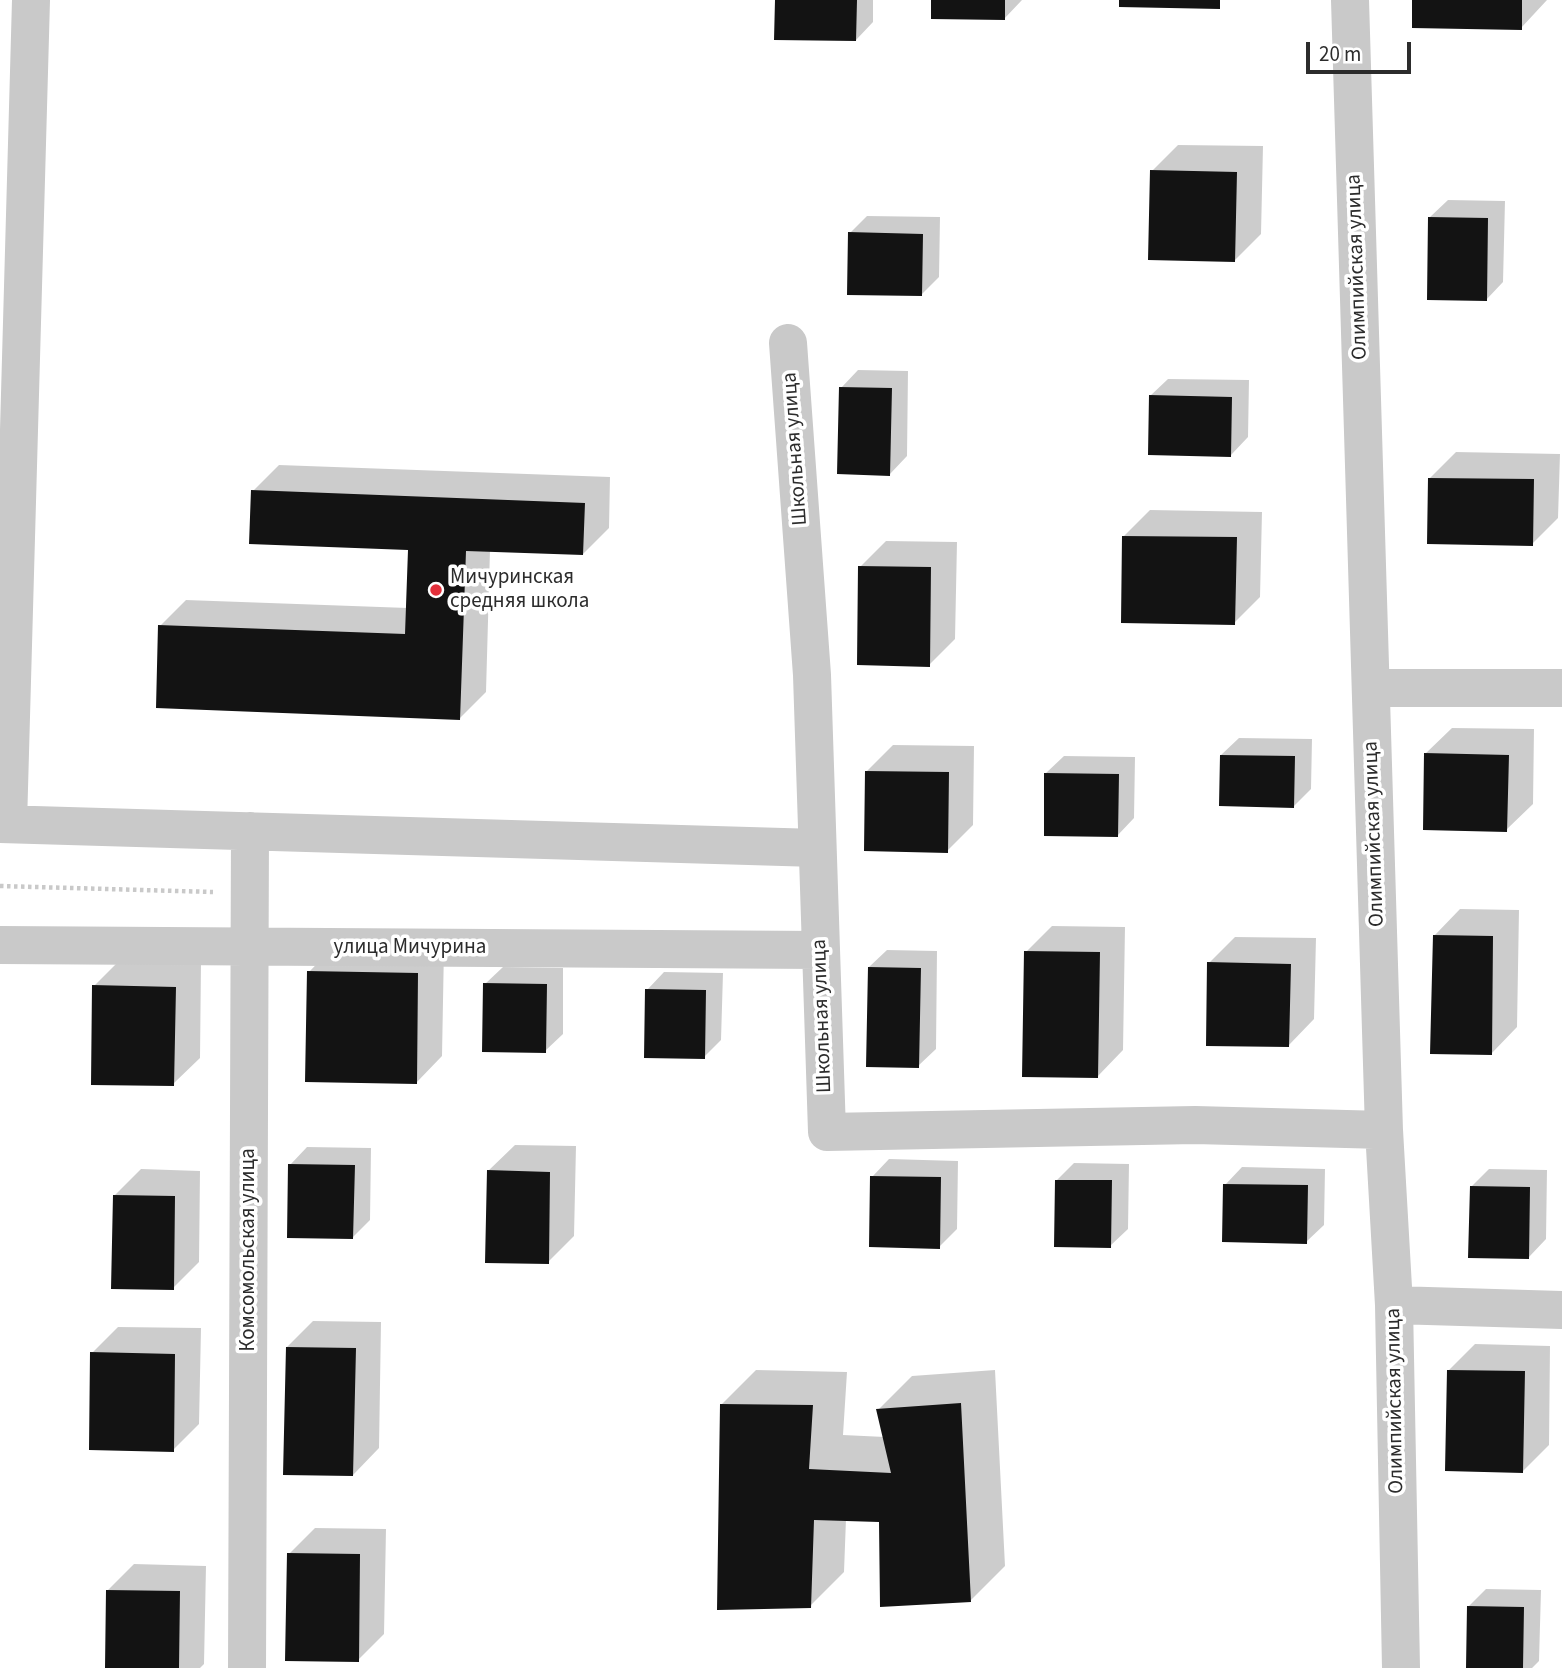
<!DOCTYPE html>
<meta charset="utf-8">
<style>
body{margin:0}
#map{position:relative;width:1562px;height:1668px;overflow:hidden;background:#fff;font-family:"Source Sans 3",sans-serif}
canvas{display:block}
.scale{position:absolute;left:1306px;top:42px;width:105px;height:32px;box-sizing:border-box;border:4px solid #2c2c2c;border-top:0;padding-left:9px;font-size:21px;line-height:24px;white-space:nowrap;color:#2c2c2c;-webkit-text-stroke:5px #fff;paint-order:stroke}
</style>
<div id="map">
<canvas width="1562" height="1668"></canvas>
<div class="scale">20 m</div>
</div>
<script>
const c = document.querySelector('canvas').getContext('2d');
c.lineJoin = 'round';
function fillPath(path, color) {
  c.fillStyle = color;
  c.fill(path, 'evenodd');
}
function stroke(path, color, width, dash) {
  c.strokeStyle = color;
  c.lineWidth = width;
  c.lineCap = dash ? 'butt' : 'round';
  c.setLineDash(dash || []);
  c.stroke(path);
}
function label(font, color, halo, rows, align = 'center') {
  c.font = font + ' "Source Sans 3",sans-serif';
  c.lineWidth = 7;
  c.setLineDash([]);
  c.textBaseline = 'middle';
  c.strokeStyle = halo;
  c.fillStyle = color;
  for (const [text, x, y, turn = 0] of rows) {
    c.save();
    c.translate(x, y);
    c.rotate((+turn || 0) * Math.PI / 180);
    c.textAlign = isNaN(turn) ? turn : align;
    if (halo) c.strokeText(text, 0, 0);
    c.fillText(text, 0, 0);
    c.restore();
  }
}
fillPath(new Path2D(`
 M777 0H873V22L856 40Z
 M933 0H1022L1004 19Z
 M1414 0H1547L1521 28Z
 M1178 145 1263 146 1261 234 1235 260 1152 171Z
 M1448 200 1505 201 1503 282 1486 300 1430 217Z
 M867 216 940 217 939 277 922 294 850 233Z
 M858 370 908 371 907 456 890 474 841 388Z
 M1168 379 1249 380 1248 437 1231 455 1150 396Z
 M1456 452 1560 454 1558 518 1532 544 1430 478Z
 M279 465 610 477 609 528 583 554 490 550 486 692 460 718 160 626 186 600 408 608 410 548 253 491Z
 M1150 510 1262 512 1260 597 1234 623 1124 536Z
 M886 541 957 542 955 639 929 665 860 567Z
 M1452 728 1534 729 1533 804 1506 830 1425 754Z
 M1239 738 1312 739 1311 789 1294 806 1221 755Z
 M893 745 974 746 973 825 947 851 867 771Z
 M1064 756 1135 757 1134 818 1117 836 1046 773Z
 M1460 909 1519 910 1517 1027 1491 1054 1434 936Z
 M1052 926 1125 927 1123 1050 1097 1077 1026 952Z
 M1235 937 1316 938 1314 1019 1288 1046 1209 963Z
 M335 945 444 947 442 1056 416 1083 309 972Z
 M887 950 937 951 936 1049 918 1066 869 967Z
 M120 960 201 961 200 1058 173 1084 94 986Z
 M503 967 563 968V1034L545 1051 485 984Z
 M664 972 723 973 721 1040 704 1057 647 990Z
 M515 1145 576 1146 574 1236 548 1262 488 1171Z
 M307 1147 371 1148 370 1220 353 1237 290 1165Z
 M889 1159 958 1161 957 1229 939 1247 872 1177Z
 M1074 1163 1129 1164 1128 1229 1110 1246 1057 1180Z
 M1242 1167 1325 1169 1324 1225 1306 1242 1225 1185Z
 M141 1169 200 1171 199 1262 173 1288 115 1195Z
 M1489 1169 1547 1170 1546 1239 1529 1257 1471 1187Z
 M313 1321 381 1322 379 1448 353 1475 287 1347Z
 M118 1327 201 1328 199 1424 173 1450 92 1353Z
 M1475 1344 1550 1346 1549 1445 1523 1471 1449 1370Z
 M756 1370 847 1372 843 1435 885 1437 878 1410 912 1376 995 1370 1005 1566 971 1600 880 1520 846 1519 844 1572 810 1606 722 1404Z
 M315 1528 386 1529 384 1634 358 1660 289 1554Z
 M134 1564 206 1566 204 1664 200 1668H107L108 1590Z
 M1486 1589 1541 1590 1539 1661 1532 1668H1467L1468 1607Z`), '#0003');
fillPath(new Path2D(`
 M775 0H857L856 41 774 40Z
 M931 0H1005V20L931 19Z
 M1119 0H1220V9L1119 7Z
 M1412 0H1522V30L1412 28Z
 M1150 170 1237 172 1235 262 1148 260Z
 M1428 217 1488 218 1487 301 1427 300Z
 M848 232 923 234 922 296 847 295Z
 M839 387 892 388 890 476 837 474Z
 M1149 395 1232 397 1231 457 1148 455Z
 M1428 478 1534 479 1533 546 1427 544Z
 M251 490 585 503 583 555 466 551 460 720 156 708 158 625 405 634 408 550 249 544Z
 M1122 536 1237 537 1235 625 1121 623Z
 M858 566 931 567 930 667 857 665Z
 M1424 753 1509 755 1507 832 1423 830Z
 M1220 755 1295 756 1294 808 1219 806Z
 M865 771 949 772 948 853 864 851Z
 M1044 773 1119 774 1118 837 1044 836Z
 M1433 935 1493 936 1492 1055 1430 1054Z
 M1024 951 1100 952 1098 1078 1022 1077Z
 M1207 962 1291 964 1289 1047 1206 1046Z
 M868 967 921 968 919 1068 866 1067Z
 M307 971 418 973 417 1084 305 1082Z
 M483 983 547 984 546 1053 482 1052Z
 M92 985 176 987 174 1086 91 1085Z
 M645 989 706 990 705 1059 644 1058Z
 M288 1164 355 1165 353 1239 287 1238Z
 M487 1170 550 1172 549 1264 485 1263Z
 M870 1176 941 1177 940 1249 869 1247Z
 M1055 1180H1112L1111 1248 1054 1247Z
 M1223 1184 1308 1185 1307 1244 1222 1242Z
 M1470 1186 1530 1187 1529 1259 1468 1258Z
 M113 1195 175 1196 174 1290 111 1289Z
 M286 1347 356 1348 353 1476 283 1475Z
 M90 1352 175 1354 174 1452 89 1450Z
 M1447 1370 1525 1371 1523 1473 1445 1471Z
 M961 1403 971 1602 880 1607 879 1522 814 1520 811 1608 717 1610 720 1404 813 1405 809 1469 891 1473 876 1409Z
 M287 1553 360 1554 359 1662 285 1661Z
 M106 1590 180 1591 179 1668H105Z
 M1467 1606 1524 1607 1523 1668H1466Z`), '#131313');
stroke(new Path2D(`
 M0 886 213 892`), '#c9c9c9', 4.5, [3.5, 3.5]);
stroke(new Path2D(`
 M1350 0 1384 1130 1394 1305 1401 1668
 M788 343 812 675 827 1132 1195 1125 1384 1130
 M1371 688H1562
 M0 824 817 848
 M8 824 31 0
 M0 945 821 950
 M1394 1305 1562 1310
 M247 1668 250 831`), '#c9c9c9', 38);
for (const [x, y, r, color] of [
 [436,590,7,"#e22f3a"]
]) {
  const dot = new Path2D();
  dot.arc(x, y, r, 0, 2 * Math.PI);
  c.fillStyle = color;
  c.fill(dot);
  stroke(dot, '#fff', 2.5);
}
label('21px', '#2c2c2c', '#fff', [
 ["Олимпийская улица",1358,267,-92],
 ["Школьная улица",796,449,-94],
 ["Олимпийская улица",1375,834,-92],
 ["улица Мичурина",410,948],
 ["Школьная улица",823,1016,-92],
 ["Комсомольская улица",249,1250,-90],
 ["Олимпийская улица",1396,1401,-91]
]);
label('21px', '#2c2c2c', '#fff', [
 ["Мичуринская",450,578],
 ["средняя школа",450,602]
], 'left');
</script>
